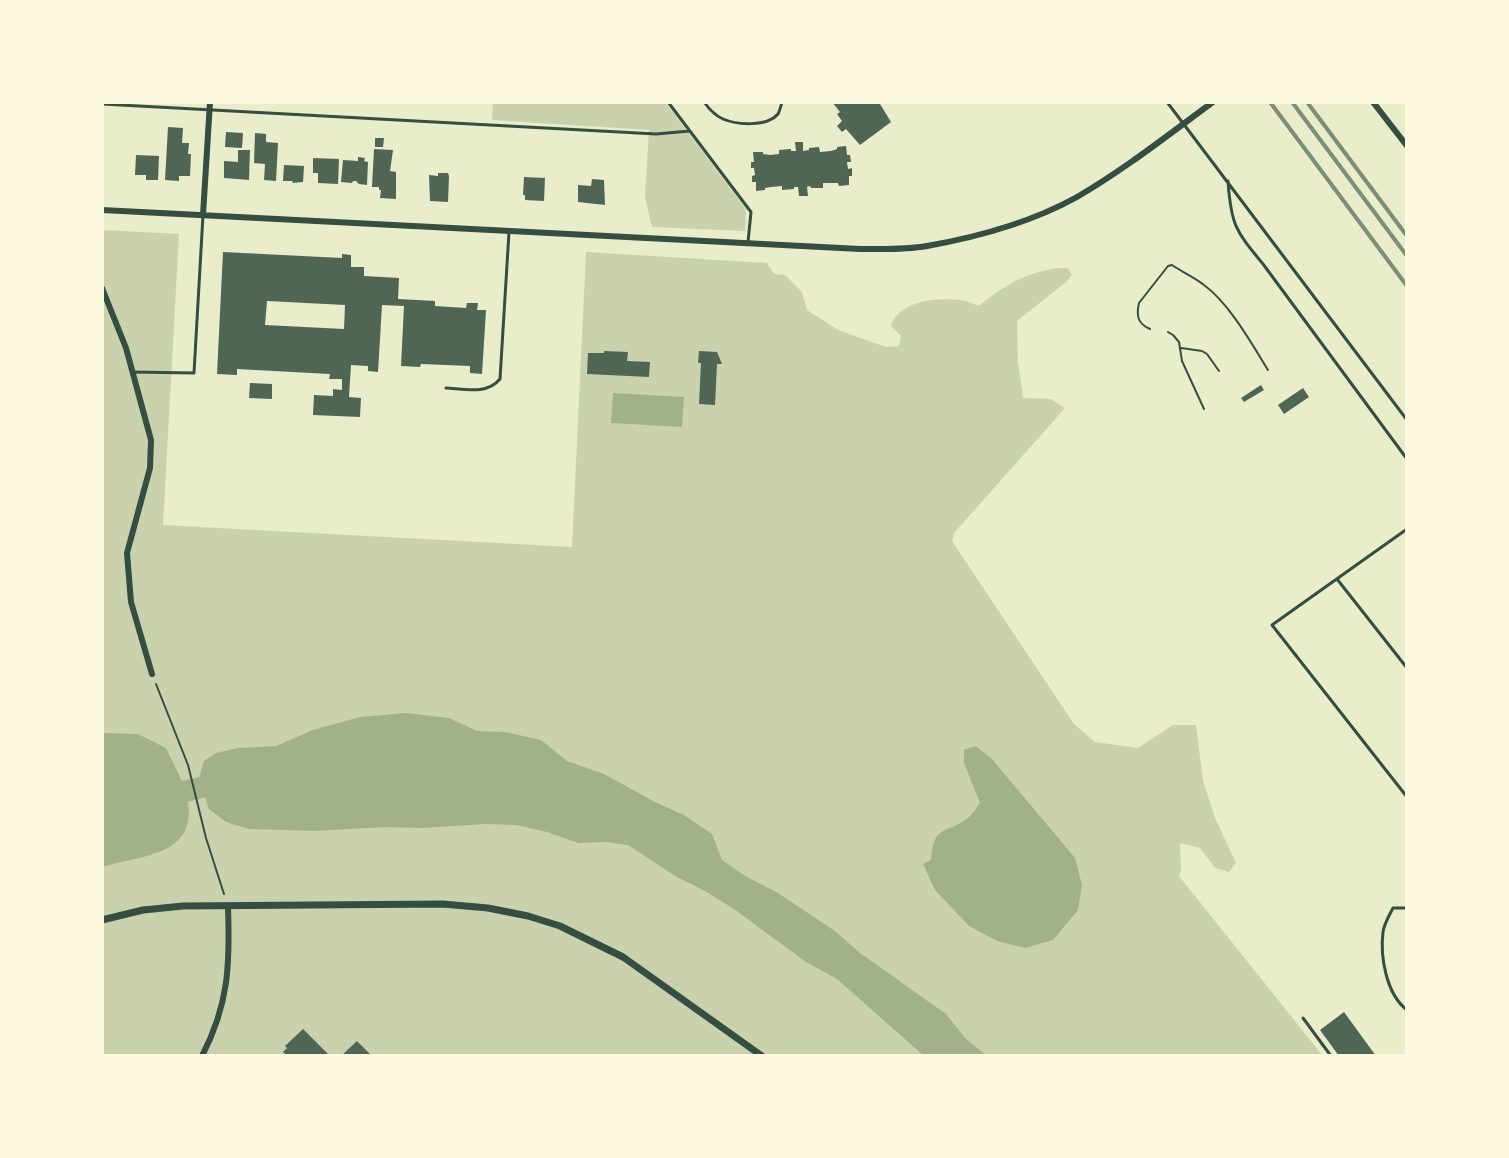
<!DOCTYPE html>
<style>
body{margin:0}
#map{position:relative;width:1509px;height:1158px;overflow:hidden;background:#e9edc9;font-family:Overpass,sans-serif}
canvas{display:block}
.frame{position:absolute;inset:0;border:104px solid #fefae0;pointer-events:none}
</style>
<div id="map">
<canvas width="1509" height="1158"></canvas>
<div class="frame"></div>
</div>
<script>
const c = document.querySelector('canvas').getContext('2d');
c.lineJoin = 'round';
function fillPath(path, color) {
  c.fillStyle = color;
  c.fill(path, 'evenodd');
}
function stroke(path, color, width, dash) {
  c.strokeStyle = color;
  c.lineWidth = width;
  c.lineCap = dash ? 'butt' : 'round';
  c.setLineDash(dash || []);
  c.stroke(path);
}
fillPath(new Path2D(`
 M493 102H665L746 209 745 231 652 227 645 197 649 130 492 120Z
 M102 230 179 234 163 525 572 547 586 252 767 263 774 274 785 275 802 292 807 310 838 330 886 347 899 346 901 336 891 326C898 301 937 297 960 300 966 300 973 304 979 306 1003 285 1036 267 1068 268L1072 275 1066 282 1017 321 1018 362 1023 398 1050 399 1065 408 954 533 952 541 1074 724 1095 742 1138 748 1173 725H1196L1203 781 1215 818 1236 863 1229 872 1215 868 1200 848 1180 843 1181 870 1179 876 1323 1056H102Z`), '#cad2ad');
fillPath(new Path2D(`
 M613 393 684 397 682 427 611 423Z
 M406 713 449 718 477 731 505 732 541 740 567 761 604 774 655 802 684 815 712 834 722 860 747 877 778 893 835 931 860 953 946 1014 965 1038 987 1056H924L837 979 806 962 734 909 705 891 675 876 628 845 606 842 578 843 547 832 516 825 485 824 422 828 385 827 316 831 249 829 226 822 209 809 205 797 188 802C196 857 140 855 102 867V733L138 734 166 748 182 781 199 777 204 761 216 753 238 748 276 746 313 730 360 717Z
 M976 746 992 759 1075 858 1082 885 1078 910 1053 940 1025 948 997 941 969 926 935 890 923 864 931 860C934 825 943 835 967 819 972 815 976 808 980 803L964 763V750Z`), '#a3b18a');
fillPath(new Path2D(`
 M832 102H882L880 104 891 122 860 145 846 129 842 132 837 126 842 121 837 114 840 112Z
 M168 127 183 128 182 143H189L188 154H191L190 176H179V181L165 180Z
 M226 132 243 133 242 148 225 147Z
 M255 133 266 134V142L278 143 276 181 264 180 265 164 254 163Z
 M375 138H384L383 147H375Z
 M795 142H803V151L809 150V148L819 147 820 152 831 151 837 149V147L846 146 847 155H850L851 162H847L848 169 852 168V176H849V185L839 186 838 183H823V188H811L810 186 807 187 808 196H799L798 187H794V189L782 190V186L771 187 765 188V190L756 191V182H752V176L755 175 754 168H751V162H754L753 152H763V154L770 155 779 154V150L791 149V151H796Z
 M374 149 393 150 390 171 396 172V199L380 198 381 190H379V187H372Z
 M238 150H250L249 180 224 178V161L238 162Z
 M136 155 159 156 158 180H146V175H135Z
 M358 157 365 158 364 161 368 162 367 185 359 184 356 181H353L352 183 341 182 343 160 358 161Z
 M313 158 339 159 338 184 318 183V173H313Z
 M284 165 304 166 303 182 292 183 293 181H283Z
 M438 173H448L449 176 448 202 430 201 429 175 438 176Z
 M524 177 545 178 544 201 525 200V195H523Z
 M592 179 604 180 605 205 578 202V185L591 186Z
 M223 252 342 258V254L351 255V267H364V276L399 278 398 299 435 301V306L466 308 467 303H478L477 310H486L482 374 470 373V366L421 364 420 367 401 366 404 306 382 305 378 372 368 371V366L351 365 349 397 361 398 360 417 313 415 314 395 333 396V389L342 390V379H329L330 374 237 369V375L217 374ZM267 301 345 305 344 329 265 325Z
 M604 351 628 352 627 361 650 362 649 377 587 374 588 353H604Z
 M699 351 717 352 722 364H717L715 405 699 404 701 363H698Z
 M250 383 272 384V399L249 398Z
 M1261 385 1264 390 1244 402 1241 398Z
 M1303 388 1309 397 1284 414 1278 405Z
 M1344 1012 1376 1056H1339L1320 1030Z
 M303 1029 330 1056H287L283 1052 287 1048 285 1046Z
 M357 1041 372 1056H341Z`), '#4f6655');
stroke(new Path2D(`
 M1150 329C1138 324 1136 316 1139 303L1168 266 1172 265C1182 272 1194 277 1204 285 1229 303 1252 344 1268 370
 M1168 332 1173 335 1179 342 1182 361 1204 409
 M1181 348 1202 351 1207 354 1219 371
 M156 684 188 765 206 838 224 894`), '#344e41', 2);
stroke(new Path2D(`
 M668 102 751 212 748 242
 M704 102C709 109 714 115 723 119 737 125 767 127 778 114 780 110 781 106 782 102
 M1167 102 1407 420
 M102 104 656 134 690 131
 M1228 181C1231 226 1236 231 1263 264L1407 459
 M132 372 194 373 203 215
 M446 388C464 389 487 395 500 379L509 232
 M1407 529 1272 625 1407 797
 M1337 579 1407 668
 M1407 908H1393C1389 916 1384 924 1383 932 1380 956 1386 994 1407 1010
 M1303 1018 1331 1056`), '#344e41', 3);
stroke(new Path2D(`
 M1373 102 1407 146
 M102 210 860 249C882 249 905 250 927 246 978 237 1032 222 1077 197 1125 169 1168 135 1213 102
 M203 215 210 102
 M102 288 126 348 151 440 150 468 127 553 131 602 152 674
 M202 1056C229 1004 230 964 228 907`), '#344e41', 6);
stroke(new Path2D(`
 M102 920 143 910 183 906 443 904 488 908 528 916 560 926 623 957 762 1056`), '#344e41', 7);
stroke(new Path2D(`
 M1270 102 1407 286
 M1292 102 1407 256
 M1307 102 1407 236`), '#7c8e77', 4);
</script>
